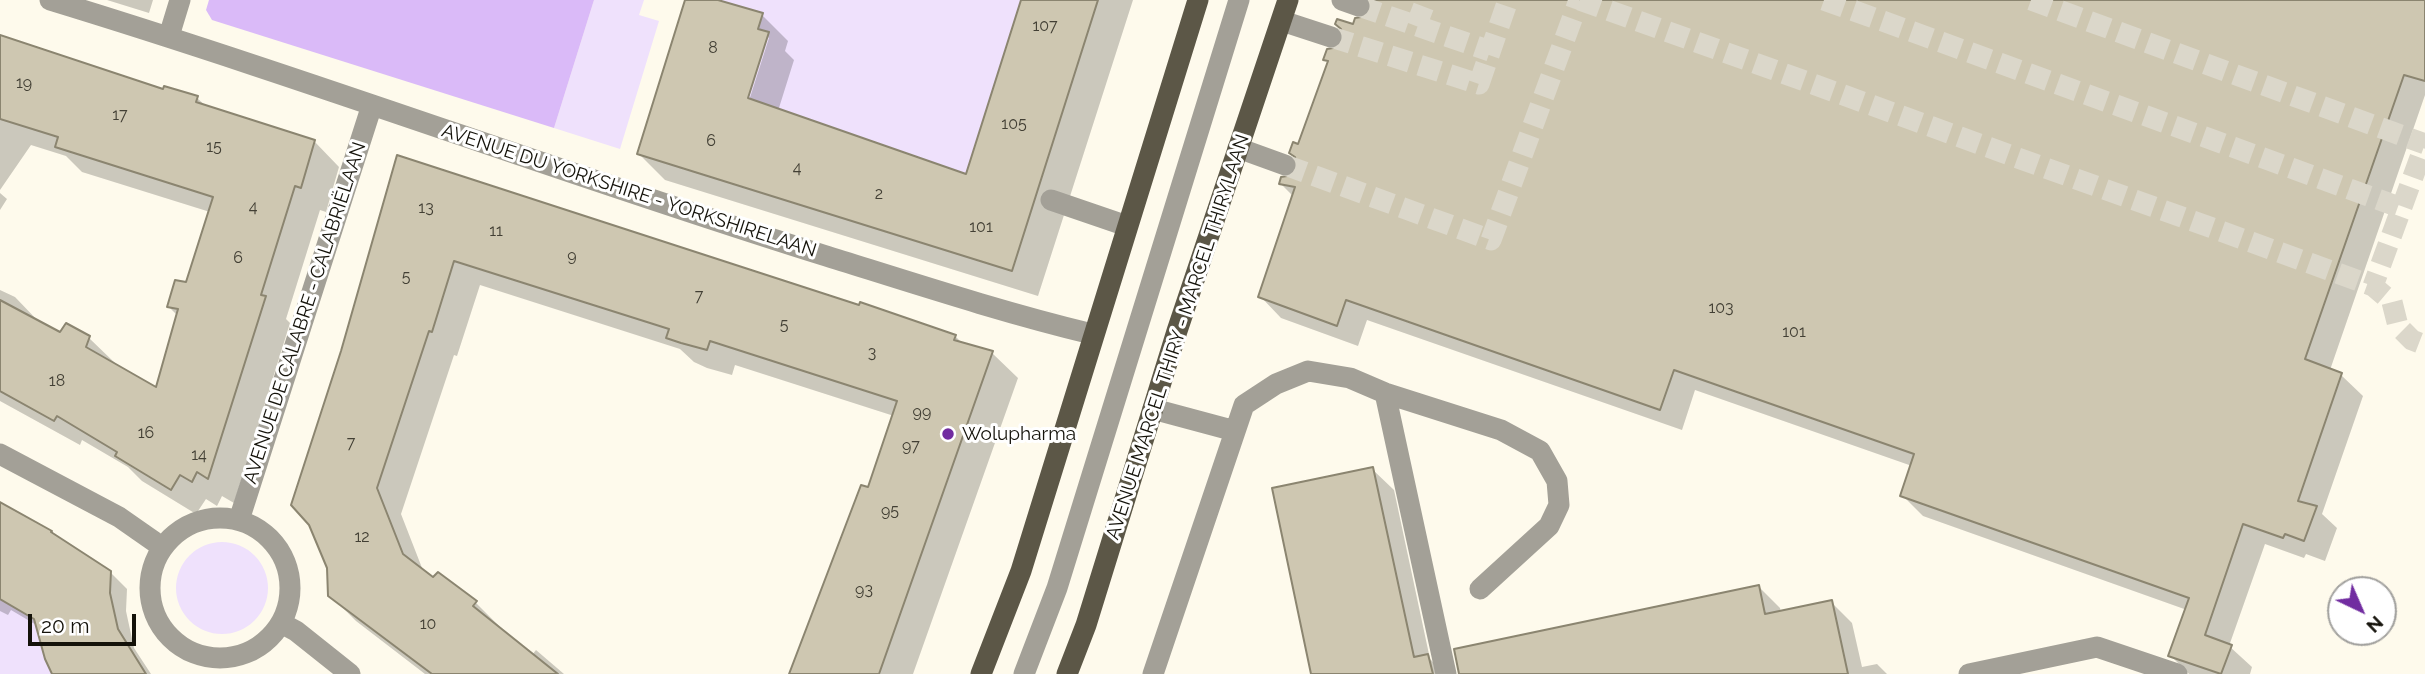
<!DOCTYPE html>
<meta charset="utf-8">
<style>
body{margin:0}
#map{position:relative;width:2425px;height:674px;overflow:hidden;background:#fefaec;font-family:Raleway,sans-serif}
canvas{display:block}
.north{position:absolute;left:2327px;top:576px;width:70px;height:70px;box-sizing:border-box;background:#fff;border:2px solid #a1a09d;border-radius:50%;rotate:136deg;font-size:19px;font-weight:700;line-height:28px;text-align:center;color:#14120a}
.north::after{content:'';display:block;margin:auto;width:24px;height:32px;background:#712ca0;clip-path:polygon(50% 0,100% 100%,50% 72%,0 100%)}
.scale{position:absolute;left:28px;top:614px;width:108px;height:32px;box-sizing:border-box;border:4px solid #14120a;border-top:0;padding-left:9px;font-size:21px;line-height:24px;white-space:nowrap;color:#14120a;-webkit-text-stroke:5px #fff;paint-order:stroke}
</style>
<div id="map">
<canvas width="2425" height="674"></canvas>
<div class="north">N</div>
<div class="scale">20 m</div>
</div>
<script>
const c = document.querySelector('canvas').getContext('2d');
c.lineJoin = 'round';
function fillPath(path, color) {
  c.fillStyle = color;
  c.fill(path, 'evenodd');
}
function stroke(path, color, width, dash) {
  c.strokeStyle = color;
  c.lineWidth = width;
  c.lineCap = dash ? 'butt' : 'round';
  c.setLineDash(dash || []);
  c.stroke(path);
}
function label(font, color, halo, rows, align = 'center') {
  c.font = font + ' Raleway,sans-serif';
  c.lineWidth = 6;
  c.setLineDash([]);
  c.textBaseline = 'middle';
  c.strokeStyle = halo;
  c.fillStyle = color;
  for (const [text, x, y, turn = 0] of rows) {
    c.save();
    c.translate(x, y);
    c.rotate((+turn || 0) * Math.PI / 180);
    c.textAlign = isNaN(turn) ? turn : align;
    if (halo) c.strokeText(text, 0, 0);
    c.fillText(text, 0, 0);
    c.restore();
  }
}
fillPath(new Path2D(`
 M594 0H644L639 15 659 21 620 149 554 128Z
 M719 0H1021L979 178 853 136 735 102 758 66 769 33 758 29 762 13Z
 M176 588a46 46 0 1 1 92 0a46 46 0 1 1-92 0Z
 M0 599 33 617 45 659 52 674H0Z`), '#efe1fc');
fillPath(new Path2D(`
 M209 0H594L554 128 212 20 206 10Z`), '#dabaf8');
fillPath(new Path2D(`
 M107 0H153L149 13Z
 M687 0H712L762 15 788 41 785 51 794 60 778 111 967 176 1022 0H1133L1038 296 665 180 639 154ZM766 35 769 38 747 107 743 106Z
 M1371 0H2425V95L2330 370 2341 375 2363 396 2322 514 2337 528 2325 561 2306 554 2304 558 2265 544 2229 646 2252 667 2250 674H2189L2170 655 2187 610 1923 516 1902 495 1912 466 1695 390 1682 430 1367 320 1358 346 1281 318 1260 296 1293 196 1281 184 1294 177 1299 169V146L1329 63 1325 59 1345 43 1354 26 1373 12Z
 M0 37 165 91 197 98 207 107 314 141 339 167 326 212 320 210 286 319 290 323 234 503 222 496 217 506 206 499 196 514 142 481 128 467 82 440 80 445 0 401V290L15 297 40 323 61 334 89 338 115 363 114 365 157 390 178 316 169 307 187 284 210 212 82 172 66 156 31 145 0 190Z
 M398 158 955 336 963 344 992 353 1018 378 913 674H791L869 489 894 416 735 365 732 375 707 368 694 362 680 349 480 285 457 356 454 355 401 514 424 573 476 603 501 628 499 629 532 655 536 650 564 674H425L356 621 330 595 343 351Z
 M0 193 7 199 0 210Z
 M1372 469 1394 490 1430 659 1445 674H1313Z
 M0 504 110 572 127 589 126 611 134 648 151 674H54L38 626 11 610 8 615 0 611Z
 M1759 587 1780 608 1781 613 1831 602 1852 623 1862 667 1877 664 1887 674H1460Z`), '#0003');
const building = new Path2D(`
 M685 0H718L763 13 758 29 769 32 748 98 966 174 1021 0H1098L1012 271 637 154Z
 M1370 0H2425V81L2404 75 2305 359 2342 373 2298 501 2317 506 2304 541 2285 534 2283 538 2243 524 2205 635 2232 645 2221 674 2168 656 2189 598 1900 496 1914 454 1674 370 1660 410 1346 300 1337 326 1258 297 1295 187 1279 184 1281 177 1293 175 1297 169 1295 157 1289 153 1293 142 1298 144 1328 61 1323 60 1327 49 1339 47 1344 40 1341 29 1335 24 1337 19 1353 24 1355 18 1367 16 1372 10Z
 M0 35 163 89 164 86 198 96 196 102 315 140 301 188 295 186 261 295 266 296 208 479 197 472 192 482 180 475 171 490 115 456 117 452 57 416 54 421 0 391V300L60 332 66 323 90 336 86 347 156 387 178 309 167 307 175 280 186 282 213 197 55 147 58 137 0 119Z
 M397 155 859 305 860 302 956 335 954 340 993 351 879 674H789L861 485 868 487 897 401 710 341 707 350 681 343 666 338 669 329 454 261 432 332 429 331 377 488 403 554 433 577 438 572 477 601 473 606 558 674H432L328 596 327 568 309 525 291 505 341 351Z
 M1373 467 1414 657 1428 654 1433 674H1311L1272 488Z
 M0 502 52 531 51 532 111 571 110 593 118 629 146 674H52L45 659 34 619 0 599Z
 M1759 585 1765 614 1832 600 1848 674H1459L1454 649Z`);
fillPath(building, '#cec7b1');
stroke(building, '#8b8570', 2);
stroke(new Path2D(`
 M1580 0 2373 286 2392 302 2398 326 2412 340 2425 345
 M1824 0 2402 208
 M2031 0 2425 144 2373 286
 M1359 6 1490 51
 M1416 26 1426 0
 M1331 37 1479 84 1508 0
 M1285 165 1491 240 1579 0`), '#dbd7ca', 21, [21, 10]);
stroke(new Path2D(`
 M50 0C309 79 564 174 823 255 913 283 1001 312 1092 334
 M1342 0 1359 6
 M1282 21 1331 37
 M169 36 180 0
 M1238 148 1285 165
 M1051 200 1127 226
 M1385 393 1446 674
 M1153 409 1235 431
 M0 454 119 517 162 547
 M150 588a70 70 0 1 1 140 0a70 70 0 1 1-140 0Z
 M239 520 372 105
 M281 623 296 631 350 674
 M1024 674 1057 588 1239 0
 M1153 674 1244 405 1276 384 1308 371 1350 378 1385 393 1501 430 1540 451 1557 481 1559 505 1549 526 1480 589
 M1969 674 2097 647 2177 674`), '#a3a097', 21);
stroke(new Path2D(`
 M981 674 1021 571 1198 0
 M1067 674 1086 625 1177 331 1288 0`), '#5c5747', 21);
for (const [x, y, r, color] of [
 [948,434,7,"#712ca0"]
]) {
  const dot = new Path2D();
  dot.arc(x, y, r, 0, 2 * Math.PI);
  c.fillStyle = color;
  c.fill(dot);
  stroke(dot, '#fff', 2.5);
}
label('16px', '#423f34', null, [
 ["107",1045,26],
 ["8",713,48],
 ["19",24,83],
 ["17",120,115],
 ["105",1014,124],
 ["6",711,141],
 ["15",214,147],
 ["4",797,168],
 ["2",879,194],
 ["4",253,207],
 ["13",426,208],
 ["101",981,227],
 ["11",496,231],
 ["9",572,256],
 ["6",238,258],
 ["5",406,277],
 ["7",699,296],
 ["103",1721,308],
 ["5",784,325],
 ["101",1794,332],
 ["3",872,353],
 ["18",57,381],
 ["99",922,412],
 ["16",146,433],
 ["7",351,443],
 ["97",911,446],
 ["14",199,455],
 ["95",890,511],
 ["12",362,537],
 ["93",864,590],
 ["10",428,624]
]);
label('19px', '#14120a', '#fff', [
 ["AVENUE DU YORKSHIRE - YORKSHIRELAAN",629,191,18],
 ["AVENUE DE CALABRE - CALABRIËLAAN",305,313,-72],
 ["AVENUE MARCEL THIRY - MARCEL THIRYLAAN",1178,337,-72]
]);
label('19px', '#14120a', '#fff', [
 ["Wolupharma",962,434]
], 'left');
</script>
